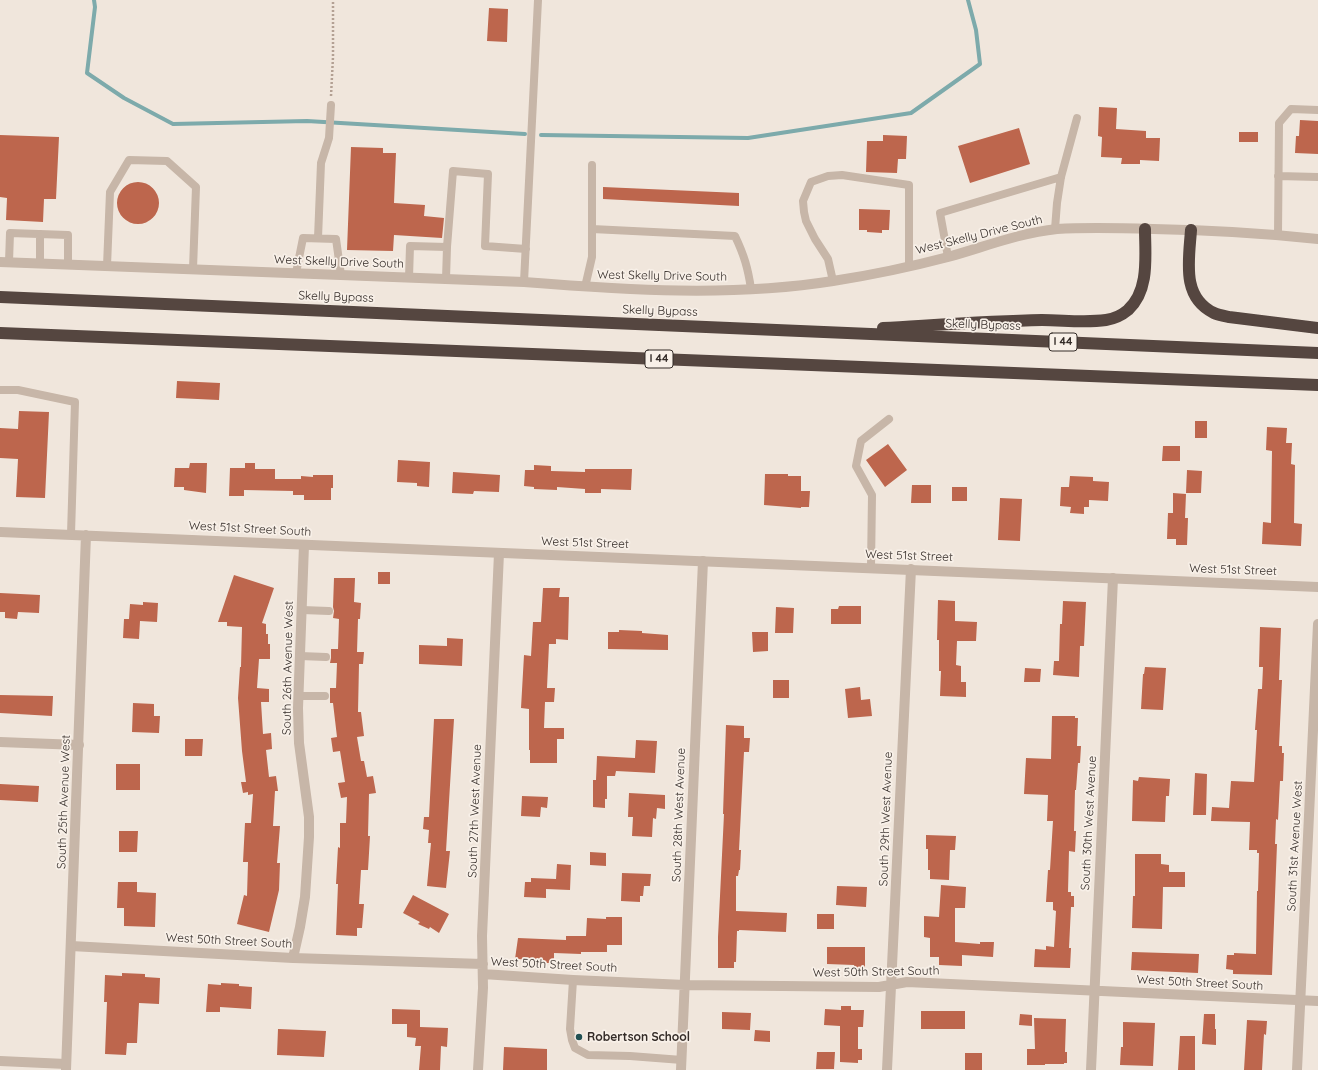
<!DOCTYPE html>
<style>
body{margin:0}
canvas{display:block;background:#f0e6dc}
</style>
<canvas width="1318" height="1070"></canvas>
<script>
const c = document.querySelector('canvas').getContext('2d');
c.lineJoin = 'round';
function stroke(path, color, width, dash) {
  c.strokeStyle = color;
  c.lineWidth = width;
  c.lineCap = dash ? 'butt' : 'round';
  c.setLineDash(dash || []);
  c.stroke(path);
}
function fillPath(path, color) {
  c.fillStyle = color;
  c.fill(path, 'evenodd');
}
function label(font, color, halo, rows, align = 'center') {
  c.font = font + ' Quicksand,sans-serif';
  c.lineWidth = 3.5;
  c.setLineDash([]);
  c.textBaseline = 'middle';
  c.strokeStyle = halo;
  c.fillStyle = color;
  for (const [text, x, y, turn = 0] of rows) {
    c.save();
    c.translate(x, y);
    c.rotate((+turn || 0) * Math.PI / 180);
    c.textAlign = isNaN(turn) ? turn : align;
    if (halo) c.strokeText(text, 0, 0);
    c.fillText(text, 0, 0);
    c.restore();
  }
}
stroke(new Path2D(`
 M94 0 95 7 87 73 124 98 173 124 307 121 525 134
 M541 135 748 138 911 113 980 64 976 30 968 0`), '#7daaab', 4);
fillPath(new Path2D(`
 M489 8 508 9 507 42 487 41Z
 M1099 107 1117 108 1116 129 1146 131V138H1160L1159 161 1140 160V164H1121L1122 158 1101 157 1102 137 1098 136Z
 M1300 120 1318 121V154L1295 153 1296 136H1299Z
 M1019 128 1030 164 970 183 958 146Z
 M1239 132H1258V142H1239Z
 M0 135 59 137 56 199H44L43 222 6 220 7 198 0 197Z
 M883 135 907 136 906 159H898L897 173 866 172 867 141H883Z
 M351 147 383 148V153H396L394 203 425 205 424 216 444 218 442 238 394 235 393 251 347 250Z
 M117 203a21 21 0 1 1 42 0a21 21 0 1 1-42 0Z
 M603 187 739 193V206L603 199Z
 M859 209 890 210 889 230H882V233L867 232V230H859Z
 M177 381 220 383 219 400 176 398Z
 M19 411 49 412 45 498 16 497 18 459 0 458V428L18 429Z
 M1195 421H1207V438H1195Z
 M1267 427 1287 428 1286 443H1292L1291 464 1295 465 1294 523 1302 524 1301 546 1262 544 1263 522 1271 523 1272 451 1266 450Z
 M888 444 907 470 885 487 866 460Z
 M1163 446H1180V461H1162Z
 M398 460 430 462 429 487 417 486V483L397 482Z
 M190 463H207L206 493 184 490V487H174L175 468H189Z
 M245 463H255V469H275V479H301V476L313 477V475H333V488H331V500H304V495H293V491L244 490V496H229L230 468H245Z
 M534 465 551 466V471L585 472V469H632L631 490 601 489V493H585V489L557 487V490L534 489V487L524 486 525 470H534Z
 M1187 470 1202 471 1201 493H1186Z
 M453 472 500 475 499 492 474 491 473 494 452 493Z
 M765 474H788V476H801V491H810L809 507H801V508L764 505Z
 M1070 476 1093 477V481L1109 482 1108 501 1089 500V507H1084V514L1070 513 1071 507 1060 506 1061 487H1069Z
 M912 485H931V503H911Z
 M952 487H967V501H952Z
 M1173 493 1186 494 1185 518H1188L1187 545H1176V539H1167L1168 513H1173Z
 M1000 498 1022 499 1020 541 998 540Z
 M378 572H390V584H378Z
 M234 575 274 588 262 623 266 624V634H268V644H270V659H259L257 688 269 689V702H261L263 734 271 733 272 749 266 750 269 777 276 776 278 791H275L273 826H280L277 863H280L279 890 269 932 237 924 244 895 247 896 248 862H243L245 823H251L253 794 248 795V792L243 793 241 782H246L242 751 238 698 240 667H241L242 627 227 626V622H218Z
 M334 578H355L354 602 361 603 360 619H358L357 652H364L363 664H359L358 712H361L364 736 357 737 361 761H364L367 777 373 776 376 793 369 794 368 836H370L368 870H361L359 904H364L362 928H357V936L336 935 338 884H336L338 847 340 848V823H346L347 797 341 798 338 783 345 782 340 751 333 752 331 738 337 737 333 703H330V688H336L337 663H330L331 658V649H338L339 619 333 618 334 611 333 607Z
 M543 588H560L559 597H569L568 640 556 639V644H549L547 688H555L554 702H545L544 728H564V739H557V763H530V750H529V709L521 708 524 655 531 656 533 622H541Z
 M0 593 40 595 39 613 18 612 17 619 5 618V612H0Z
 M938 600 955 601V621L977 622 976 641H957L956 665 961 666V682H966V697L940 696 941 671H939V640H937Z
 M1063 601 1086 602 1084 646H1080L1079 677 1053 675 1054 661H1059L1060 624H1062Z
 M143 602 158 603 157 622 140 621 139 639 123 638 124 619H129L130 604 143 605Z
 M839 606H861V624H831V609H838Z
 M776 607 794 608 793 633H775Z
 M1260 627 1281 628 1279 680H1282L1279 746H1282V753H1284L1283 781H1280L1278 820 1276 819 1275 844H1277L1272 975 1233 974V970L1226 969 1227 955H1234V953L1256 954 1257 891H1258L1259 853H1257V850H1249L1250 822 1211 821 1212 807 1229 808 1231 781 1254 782 1257 730H1255L1258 689H1262L1263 667H1259Z
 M619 630 642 631V633L668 635V650L608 649V632H619Z
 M752 632H768V651L753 652Z
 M447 638 463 639 462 666 419 664V645L447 646Z
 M1145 667 1166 668 1163 710 1141 709 1143 674H1144Z
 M1025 668 1041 669 1040 682H1024Z
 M773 680H789V698H773Z
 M860 687 861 700 870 699 872 716 848 718 845 689Z
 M0 695 53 696 52 716 0 713Z
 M133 703 154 704V716H160L159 733 132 732Z
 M1052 716H1075V718H1078L1077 746H1081L1080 763H1078L1076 790H1075L1074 831H1076L1075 852 1069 851 1068 892H1071V896H1074V907H1071L1069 948H1071L1070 968 1034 967 1035 949 1046 950V946L1054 947 1056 911 1053 910V902H1046L1048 870H1050L1053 821H1047L1048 795 1024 794 1026 758 1051 759Z
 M434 719H454L446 851H450L446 888 427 886 431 843H428L429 830 423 829 424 817H429Z
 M726 725 744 726V738H750L749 752H744L739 850H741L740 870H739L738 876H736V911L787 913 786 932 739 930V931H737L736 962H734V968H718V937L724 814H723Z
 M185 739H203L202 756H185Z
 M636 740 657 741 655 773 616 771 615 776H607V799H605V808L593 807V780H596L597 756 635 758Z
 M116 764H140V790H116Z
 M1195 773 1207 774 1206 815H1193Z
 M1139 777 1170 779 1169 796H1166L1165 822 1132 821 1133 780 1138 781Z
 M0 784 39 786 38 802 0 800Z
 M629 793 665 795V809L657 808 656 819 653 818 652 837 632 836 633 817H628Z
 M522 796 548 797 547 808 541 807 540 817 521 816Z
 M119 831H138L137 852H119Z
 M926 835 956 836 955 850H950L949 880 930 879V870H928V849H926Z
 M590 852 606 853V866L590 865Z
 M1135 854H1161V864L1169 865V872H1185V887H1163L1162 929 1132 928 1133 896H1135Z
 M557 864 571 865 570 890 546 889V898L524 897 525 882H531V878L556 879Z
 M622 873 651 874 650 886H644L643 896H640V902L621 901Z
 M118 882H137V892L156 893 155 927 124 926V908H117Z
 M941 885 966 887 965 908H955V942L980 944V942H994L993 957 962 955V966L939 965V957H930V938L924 937V916L939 917Z
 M837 886 867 887 866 907 836 905Z
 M413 895 449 914 439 933 430 927 429 929 418 924 420 922 403 913Z
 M817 914H834V929H817Z
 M606 917H622V945H607V952H581V954L554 953V963H539V960L515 959 518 938 566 940V936H586L587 918 606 919Z
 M827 947H865V970L854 969V965L827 964Z
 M1132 952 1199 954 1198 973 1131 970Z
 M122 973 145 974V977L160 978 159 1004 139 1003 137 1043H127L126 1055 105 1054 107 1002H104L105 975 122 976Z
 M221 983 239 984V986L252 987 251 1009 220 1007V1012H206L208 984 221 985Z
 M841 1006H851V1010H864L863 1027H858V1049H862V1060H858V1063L840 1062V1026L824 1025 825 1009 841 1010Z
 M392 1009 420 1010V1027L448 1028 447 1047 441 1046 440 1070H419L421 1046H415L416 1038 407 1037V1024H392Z
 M921 1011H965V1029H921Z
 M722 1012 751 1013 750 1030 722 1029Z
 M1020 1014 1032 1015V1026L1019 1025Z
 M1204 1014H1215V1029H1216V1045L1202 1044Z
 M1034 1018 1066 1019 1065 1052H1067V1063H1064V1064H1045V1065H1027V1049H1035Z
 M1247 1020 1267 1021 1266 1035 1264 1034 1262 1070H1244Z
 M1123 1022 1155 1023 1153 1066 1120 1065 1121 1047H1123Z
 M278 1029 326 1031 324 1057 277 1055Z
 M755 1030 770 1031V1042L754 1041Z
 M1180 1036H1195V1070H1178Z
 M504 1047 547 1049V1070H503Z
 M817 1052H835L834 1069H816Z
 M965 1053H982V1070H965Z`), '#bd664d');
stroke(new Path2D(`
 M331 96 333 57V0`), '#b3a093', 2.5, [2, 2]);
stroke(new Path2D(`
 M1278 176 1318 177
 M592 229 735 236C744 255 748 268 751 289
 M1055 229 1057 203 1061 177 1077 118
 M1278 235 1279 123 1291 109 1318 110
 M318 238 321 163 329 138 331 105
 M447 247 453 171 488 174 485 246 526 249
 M948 257 940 213 1061 177
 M9 262 10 233 68 235V264
 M40 263V234
 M107 266 110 192 129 160 167 161 196 187 193 269
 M296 273 303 238 336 239 341 275
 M409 278 410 246 447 247 446 279
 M833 281 828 259 815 239 806 221 804 212 803 201 811 182 828 176 842 175 909 185V266
 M524 282 538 0
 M585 287 592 257V165
 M0 390H18L75 402 71 534
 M871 567 872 495 856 466 861 441 889 419
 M302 610 329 611
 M300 656 326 657
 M299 696H325
 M573 980 570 1029 572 1040 575 1048 588 1055 630 1056 682 1060`), '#c7b6a8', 8);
stroke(new Path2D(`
 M0 742 79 745
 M71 946 293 958 483 964
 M293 958 300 927 305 897 309 837V817L299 743 298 708 304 545
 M483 974 573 980 685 985 879 987 907 982 1318 1001
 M0 1061 66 1064
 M478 1070 483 988 482 936 499 553
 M681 1070 703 561
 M887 1070 911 569
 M1091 1070 1113 578
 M1297 1070 1318 624`), '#c7b6a8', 10);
stroke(new Path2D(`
 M0 262 524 282C626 290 732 297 833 281 872 275 910 267 948 257 984 247 1019 233 1057 229 1089 227 1121 228 1153 229 1208 230 1263 233 1318 239
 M0 532 1318 587
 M66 1070 86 535`), '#c7b6a8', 10);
stroke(new Path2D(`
 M1191 230C1189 260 1181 297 1214 313 1218 315 1224 316 1229 317L1318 328
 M0 297 1318 353
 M883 328C936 325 989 321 1042 320 1063 320 1085 323 1106 320 1113 319 1122 315 1128 310 1150 290 1145 255 1145 229
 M0 333 1318 385`), '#554640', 12);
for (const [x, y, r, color] of [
 [579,1037,4,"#215053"]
]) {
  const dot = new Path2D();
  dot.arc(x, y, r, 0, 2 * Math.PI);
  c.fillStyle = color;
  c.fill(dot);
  stroke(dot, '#f8f0e8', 1.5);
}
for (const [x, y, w] of [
 [1063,342,28],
 [659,359,28]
]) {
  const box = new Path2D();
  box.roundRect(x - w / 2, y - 9, w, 18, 3);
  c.fillStyle = '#f8f0e8';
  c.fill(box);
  stroke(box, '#342c28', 1);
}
label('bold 11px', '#342c28', null, [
 ["I 44",1063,342],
 ["I 44",659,359]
]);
label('12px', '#342c28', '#f8f0e8', [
 ["West Skelly Drive South",979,235,-14],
 ["West Skelly Drive South",339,262,2],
 ["West Skelly Drive South",662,276,1],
 ["Skelly Bypass",336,297,2],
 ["Skelly Bypass",660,311,2],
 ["Skelly Bypass",983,325,2],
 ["West 51st Street South",250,529,3],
 ["West 51st Street",585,543,2],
 ["West 51st Street",909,556,2],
 ["West 51st Street",1233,570,2],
 ["South 26th Avenue West",288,668,-89],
 ["South 25th Avenue West",64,802,-88],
 ["South 27th West Avenue",475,811,-88],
 ["South 28th West Avenue",679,815,-88],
 ["South 29th West Avenue",886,819,-88],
 ["South 30th West Avenue",1089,823,-87],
 ["South 31st Avenue West",1295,846,-87],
 ["West 50th Street South",229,941,3],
 ["West 50th Street South",554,965,3],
 ["West 50th Street South",876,972,-1],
 ["West 50th Street South",1200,983,3]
]);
label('bold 12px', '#342c28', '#f8f0e8', [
 ["Robertson School",587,1037]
], 'left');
</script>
